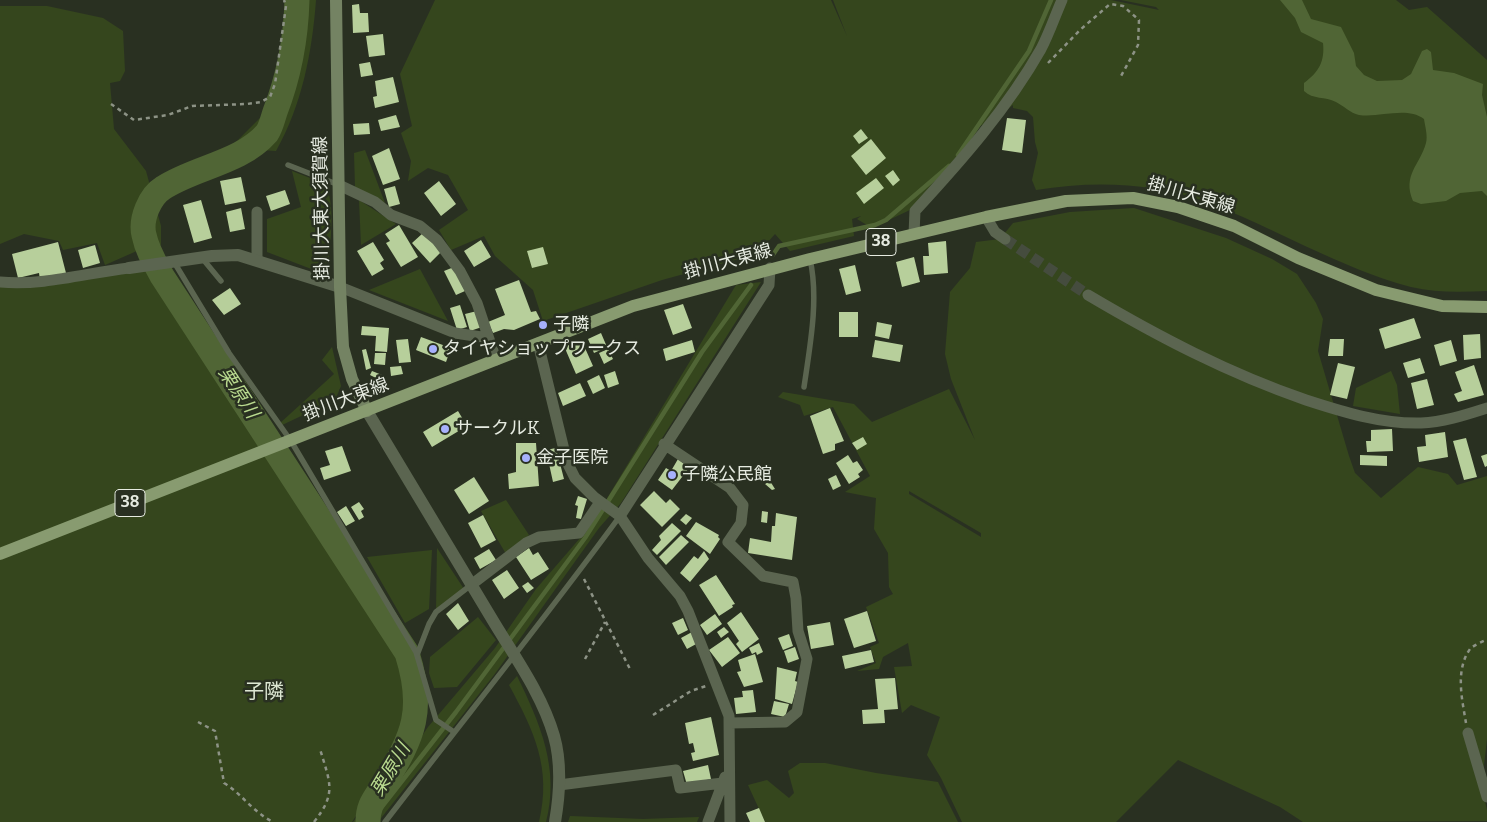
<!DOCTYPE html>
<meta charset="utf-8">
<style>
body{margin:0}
canvas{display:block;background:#293021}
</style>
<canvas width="1487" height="822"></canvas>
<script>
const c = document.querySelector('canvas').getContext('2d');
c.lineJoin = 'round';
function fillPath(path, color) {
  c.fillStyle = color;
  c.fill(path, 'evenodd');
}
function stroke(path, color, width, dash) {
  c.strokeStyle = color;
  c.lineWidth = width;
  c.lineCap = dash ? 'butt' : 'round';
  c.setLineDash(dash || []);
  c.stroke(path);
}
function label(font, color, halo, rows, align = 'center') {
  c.font = font + ' Bitter,"Noto Sans JP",serif';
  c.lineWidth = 5;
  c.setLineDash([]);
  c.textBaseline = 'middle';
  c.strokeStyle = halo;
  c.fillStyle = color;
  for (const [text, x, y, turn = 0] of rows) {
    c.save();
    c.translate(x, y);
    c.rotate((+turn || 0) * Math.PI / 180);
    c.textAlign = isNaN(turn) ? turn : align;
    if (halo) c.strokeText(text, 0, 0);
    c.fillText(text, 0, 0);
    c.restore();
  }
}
fillPath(new Path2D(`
 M287 0H316C312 53 302 105 276 151L230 148 266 112 275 95Z
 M435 0H831L847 36 833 0H1111L1159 10 1156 7 1121 0H1396L1409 10 1427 7 1487 60V291C1462 292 1436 293 1411 287 1339 268 1274 227 1204 201 1151 182 1091 181 1036 190L1032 180 1038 153 1035 142 1033 117 1027 111 1013 108V105L990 123 975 127 967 155 912 209 872 228 857 219 861 216 852 219 854 236 790 251 775 234 757 254 662 280 543 321 533 290 495 256 484 236 451 250 439 230 468 210 448 175 428 168 408 181 411 161 401 133 412 126 400 74Z
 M0 6H47L103 18 123 31 125 71 120 81 110 83 114 129 146 171 161 226V244L159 249 139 250 105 265 97 243 63 250 59 241 24 234 0 244Z
 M365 150 385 203 355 187 354 153Z
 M292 171 323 183C338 198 329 253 327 275L267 252V219L301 207Z
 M359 200 396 224 361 245Z
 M1134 208 1226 238 1272 259 1297 274 1316 303 1323 319 1318 351 1349 456 1355 473 1381 498 1418 467 1448 474 1457 485 1487 476V739L1483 774 1476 763 1487 810V821L1303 822 1280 807 1178 760 1116 822H962L941 778 927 755 940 717 911 705 902 713 894 667 912 666 908 643 883 657 879 669 857 671 876 663 870 647 879 643 866 607 893 594 889 587 888 553 874 529 876 498 845 492 870 476 833 407 804 416 800 405 778 397 783 392 854 404 872 422 949 389 975 440 951 379 945 354 950 292 970 268 976 242 1000 239 1013 223 1070 212ZM909 491 981 533V537L909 494Z
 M149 269 209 355 253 430 293 481 323 534 342 573 373 613 411 681 410 724 377 784 352 822H0V283Z
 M420 269 448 321 369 290Z
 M761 282 621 503 599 528 494 675 378 822H353L382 782 409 755 428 727 495 648 536 589 581 537 603 505 736 285Z
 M332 347 341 386 335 400 280 426 279 424 334 374 322 360Z
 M1391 371 1397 385 1400 414 1353 406 1356 388Z
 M506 500 529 535 506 554 481 511Z
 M437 548 466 592 436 612Z
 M432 550 429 609 405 623 367 557Z
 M478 617 496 640 457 687 434 688 429 673 430 657Z
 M517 676C540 723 560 769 546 822H539C552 768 534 731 509 685Z
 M800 763H825L876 773 938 782 958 822H765L748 785 767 780 789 798 794 793 788 771Z
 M570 816 643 819 699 817 697 822H568Z`), '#35461d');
fillPath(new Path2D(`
 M1280 0H1302L1311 19 1341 27 1354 53 1356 66 1364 75 1377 81 1402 80 1411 74 1422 51 1427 49 1431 52 1433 70 1454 73 1483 84 1482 95 1487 117V196L1482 191 1460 193 1446 201 1421 204 1413 201C1402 175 1420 165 1426 143 1428 136 1425 126 1424 119 1406 106 1380 118 1359 115 1350 113 1344 106 1336 102 1325 96 1313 100 1304 91V83C1319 72 1325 61 1323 43L1301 32 1295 18Z`), '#506535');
stroke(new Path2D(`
 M958 155 1029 51 1051 0
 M772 256 779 246 875 225 886 220 949 166
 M370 822 456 712 585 538 702 352 751 285`), '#506535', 4.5);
stroke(new Path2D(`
 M297 0C296 38 289 76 275 112 273 118 271 127 267 133 241 163 195 167 163 188 150 196 140 219 144 235 147 250 155 263 162 276L407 653C425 710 414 735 384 784 375 799 368 804 368 822`), '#506535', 25);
fillPath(new Path2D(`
 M359 4 360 13H368L369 32 353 33 352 5Z
 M383 34 385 55 369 57 366 36Z
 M370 62 373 75 361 77 359 64Z
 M393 77 399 102 375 108 373 97 377 96 375 81Z
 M396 115 400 127 381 131 378 120Z
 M1007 118 1026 120 1022 153 1002 150Z
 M369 123 370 134 354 135 353 124Z
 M861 129 868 138 859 144 853 136Z
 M871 139 886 158 866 175 851 156Z
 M389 148 400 179 383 185 372 156Z
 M893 170 900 180 893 186 885 176Z
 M241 177 246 201 225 205 220 181Z
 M876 178 884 188 864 204 856 193Z
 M439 181 456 204 441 216 424 193Z
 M395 186 400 204 389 207 384 189Z
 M285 190 290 204 271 211 266 196Z
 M201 200 212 238 194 243 183 205Z
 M241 208 245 229 230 232 226 212Z
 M399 225 418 257 401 267 386 243 390 241 385 234Z
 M423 233 441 252 430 263 412 243Z
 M481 240 491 257 474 267 464 251Z
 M946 241 948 273 924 275 923 256H929L928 243Z
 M58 242 66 273 40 280 39 273 18 278 12 254Z
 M373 242 384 260 380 263 384 269 372 276 357 251Z
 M95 245 100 263 83 268 78 250Z
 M543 247 548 264 532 268 527 251Z
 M914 257 920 282 902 287 896 262Z
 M855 265 861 291 846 295 839 269Z
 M454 267 465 291 456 295 444 271Z
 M519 280 531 312 536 311 540 319 514 330 504 329 493 333 488 322 505 315 495 289Z
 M230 288 241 304 224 315 212 300Z
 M683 304 692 328 673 335 664 310Z
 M460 305 467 327 457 330 450 308Z
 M477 311 482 327 470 331 465 314Z
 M839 312H858V337H839Z
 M1414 318 1421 338 1385 349 1379 329Z
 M877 322 892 325 889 339 875 336Z
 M362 326 389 328 387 352 375 351 376 336 361 335Z
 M601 333 607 347 594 353 588 339Z
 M1480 334 1481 358 1464 360 1463 335Z
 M421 337 451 348 446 362 416 350Z
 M408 339 411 362 399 363 396 340Z
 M581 339 593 366 576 374 564 346Z
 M1330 339H1344L1343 356H1328Z
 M692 340 695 352 666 361 663 349Z
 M875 340 903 345 900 362 872 357Z
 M1451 340 1457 361 1440 366 1434 345Z
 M366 349 371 368 366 370 362 350Z
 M608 349 613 359 604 364 599 353Z
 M375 353H386L385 365 374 364Z
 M1420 358 1425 373 1408 378 1403 363Z
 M1338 363 1355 367 1347 399 1330 395Z
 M1474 365 1484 395 1458 402 1454 394 1462 391 1455 372Z
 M401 366 403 374 391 376 390 367Z
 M372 371 382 375 380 380 370 375Z
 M615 371 619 384 608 388 604 375Z
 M599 375 605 388 593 394 587 381Z
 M1427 379 1434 405 1417 409 1411 383Z
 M580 383 586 396 563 406 558 393Z
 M830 408 844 441 835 444V450L823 454 810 416Z
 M458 411 467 426 432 447 423 432Z
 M1392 429 1393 451 1367 452 1366 441H1371V430Z
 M1445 432 1448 457 1419 462 1417 447 1426 446 1425 435Z
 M863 437 867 444 857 450 852 443Z
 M1466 438 1477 477 1464 480 1453 441Z
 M516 443H536L539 486 509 489 508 474 516 472Z
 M342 446 351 471 324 480 320 468 330 465 325 451Z
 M556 448 564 479 553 482 546 450Z
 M1487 454V466L1485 467 1481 456Z
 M848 455 853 463 857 461 863 470 858 474 860 477 849 484 836 463Z
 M1360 455 1387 456V466L1360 465Z
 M678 459 689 468 672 490 658 480 666 468 671 471Z
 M836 475 841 486 833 490 828 479Z
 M474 477 489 501 469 514 454 490Z
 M770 481 775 489 772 490 765 484Z
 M654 491 666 503 670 499 680 509 662 527 640 505Z
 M578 496 587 499 581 519 576 518 578 506 575 505Z
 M359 502 364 509 361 511 364 517 359 520 351 507Z
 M346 506 355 521 346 526 337 512Z
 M762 511 768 512 767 523 761 522Z
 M776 513 797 517 792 560 748 553 750 538 771 542 772 526H775Z
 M686 514 692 518 686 525 680 520Z
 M483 515 496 540 481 548 468 523Z
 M696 522 719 535 718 537 720 539 710 554 686 536Z
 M672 523 681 531 657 555 652 550 661 540 659 536Z
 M681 535 689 542 666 565 659 557Z
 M529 548 533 555 538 552 549 569 531 580 516 557Z
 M489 549 496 560 480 569 474 558Z
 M704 551 709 559 690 582 680 573 694 556 698 559Z
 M507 570 519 588 504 599 492 580Z
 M716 575 735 604 732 605 733 607 719 616 699 585Z
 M528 582 534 588 527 593 522 586Z
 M458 603 469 621 458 630 446 614Z
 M867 611 876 641 854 648 844 619Z
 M741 612 759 639 742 652 736 644 739 641 727 623Z
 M715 614 722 624 707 635 700 625Z
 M683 618 688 630 678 635 672 623Z
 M830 622 834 645 811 649 807 626Z
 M724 627 729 632 721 638 717 632Z
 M692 632 698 643 687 649 681 638Z
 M789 634 793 646 783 650 778 638Z
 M728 637 740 653 722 667 709 650Z
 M759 643 763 652 757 655 756 652 752 654 749 648Z
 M795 647 799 659 788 663 784 651Z
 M871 650 874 662 845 669 842 656Z
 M755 654 763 682 744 687 737 672 741 671 738 660Z
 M777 667 797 672 795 681 798 682 792 704 775 699Z
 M895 678 898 709 884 710 885 723 863 724 862 710 878 709 875 679Z
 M753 690 756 712 736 714 734 698 743 697 742 691Z
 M774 701 789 704 785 717 771 714Z
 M711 717 719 755 693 761 691 753 695 752 693 743 689 744 685 723Z
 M708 765 711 779 687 785 683 771Z
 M759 808 765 822H750L746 813Z`), '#b7cf9b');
stroke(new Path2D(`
 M1005 239 1088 295`), '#454c3e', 11, [11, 5.5]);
stroke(new Path2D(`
 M1048 63 1080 30 1110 4 1123 6 1139 20 1138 45 1121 76
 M111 104 134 120 168 115 192 106 247 104 261 102 270 97 275 84 286 6 284 0
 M584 579 631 671
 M585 659 605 622
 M653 715 691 691 706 686
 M198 722 215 731 224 783C242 794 253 812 273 822
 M1466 723C1462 699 1455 670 1470 649 1474 645 1482 642 1487 639
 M314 822C337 793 330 783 320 749`), '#8d9386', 2.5, [4, 4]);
stroke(new Path2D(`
 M288 165 339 185
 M202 258 221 281
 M174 262 229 353 291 441 416 652 436 720 454 732
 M804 387C810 346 819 299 810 259
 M417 655 429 624 436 612 471 585
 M385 822C463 720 544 620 620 516`), '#5b6550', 5.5);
stroke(new Path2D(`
 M339 185 375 202 391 215 420 226 437 240 460 271 477 303 496 360
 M986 217 995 232 1005 239
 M914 234 915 211C961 161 1007 109 1041 49 1049 34 1055 16 1062 0
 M257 260V212
 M0 282C43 286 86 273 129 268
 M340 287 455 333 488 338
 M1088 295C1159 337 1228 373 1306 400 1343 412 1381 424 1421 423 1444 422 1465 415 1487 408
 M538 343 567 462 575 478 594 497 620 516 648 558 680 596 688 611 729 716 730 822
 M664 444 730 488 743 505 741 523 728 542 763 576 793 582 796 598 798 631 807 659 797 712 785 722 730 723
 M620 516 769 285 770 268
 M471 585 526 543 539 537 579 533 600 502
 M1468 733 1487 797
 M559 785 676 770 680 788 723 783
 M708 822 725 777`), '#5b6550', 11);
stroke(new Path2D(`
 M129 268 212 256 238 255 340 287
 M367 411C409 480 450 550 492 619 514 656 542 694 554 736 562 764 560 793 555 822`), '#5b6550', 12);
stroke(new Path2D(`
 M336 0 340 287 343 347 352 379 367 411`), '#748363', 12);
stroke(new Path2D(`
 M0 554 633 306 810 259 986 217 1066 201 1133 198 1178 207 1234 226 1298 258 1376 290 1442 306 1487 307`), '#889b70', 12);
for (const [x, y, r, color] of [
 [543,325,5,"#a7b1fc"],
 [433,349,5,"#a7b1fc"],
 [445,429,5,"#a7b1fc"],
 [526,458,5,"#a7b1fc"],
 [672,475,5,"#a7b1fc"]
]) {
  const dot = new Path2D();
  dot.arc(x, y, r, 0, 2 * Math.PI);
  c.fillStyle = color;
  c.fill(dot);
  stroke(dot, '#293021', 2);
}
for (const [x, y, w] of [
 [881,242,30],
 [130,503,30]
]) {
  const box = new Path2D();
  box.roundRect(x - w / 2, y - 13.5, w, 27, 4);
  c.fillStyle = '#293021';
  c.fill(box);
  stroke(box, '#e6ebe1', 1);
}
label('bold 16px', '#e6ebe1', null, [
 ["38",881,242],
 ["38",130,503]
]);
label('18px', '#e6ebe1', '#293021', [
 ["掛川大東線",1191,196,16],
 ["掛川大東大須賀線",322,208,-91],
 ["掛川大東線",728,262,-15],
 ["掛川大東線",346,400,-21]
]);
label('18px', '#e6ebe1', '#293021', [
 ["子隣",553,325],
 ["タイヤショップワークス",443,349],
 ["サークルK",455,429],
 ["金子医院",536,458],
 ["子隣公民館",682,475]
], 'left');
label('italic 19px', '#b9da8f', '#293021', [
 ["栗原川",238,393,57],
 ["栗原川",391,770,-59]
]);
label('20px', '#dde7d3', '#293021', [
 ["子隣",264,692]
]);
</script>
